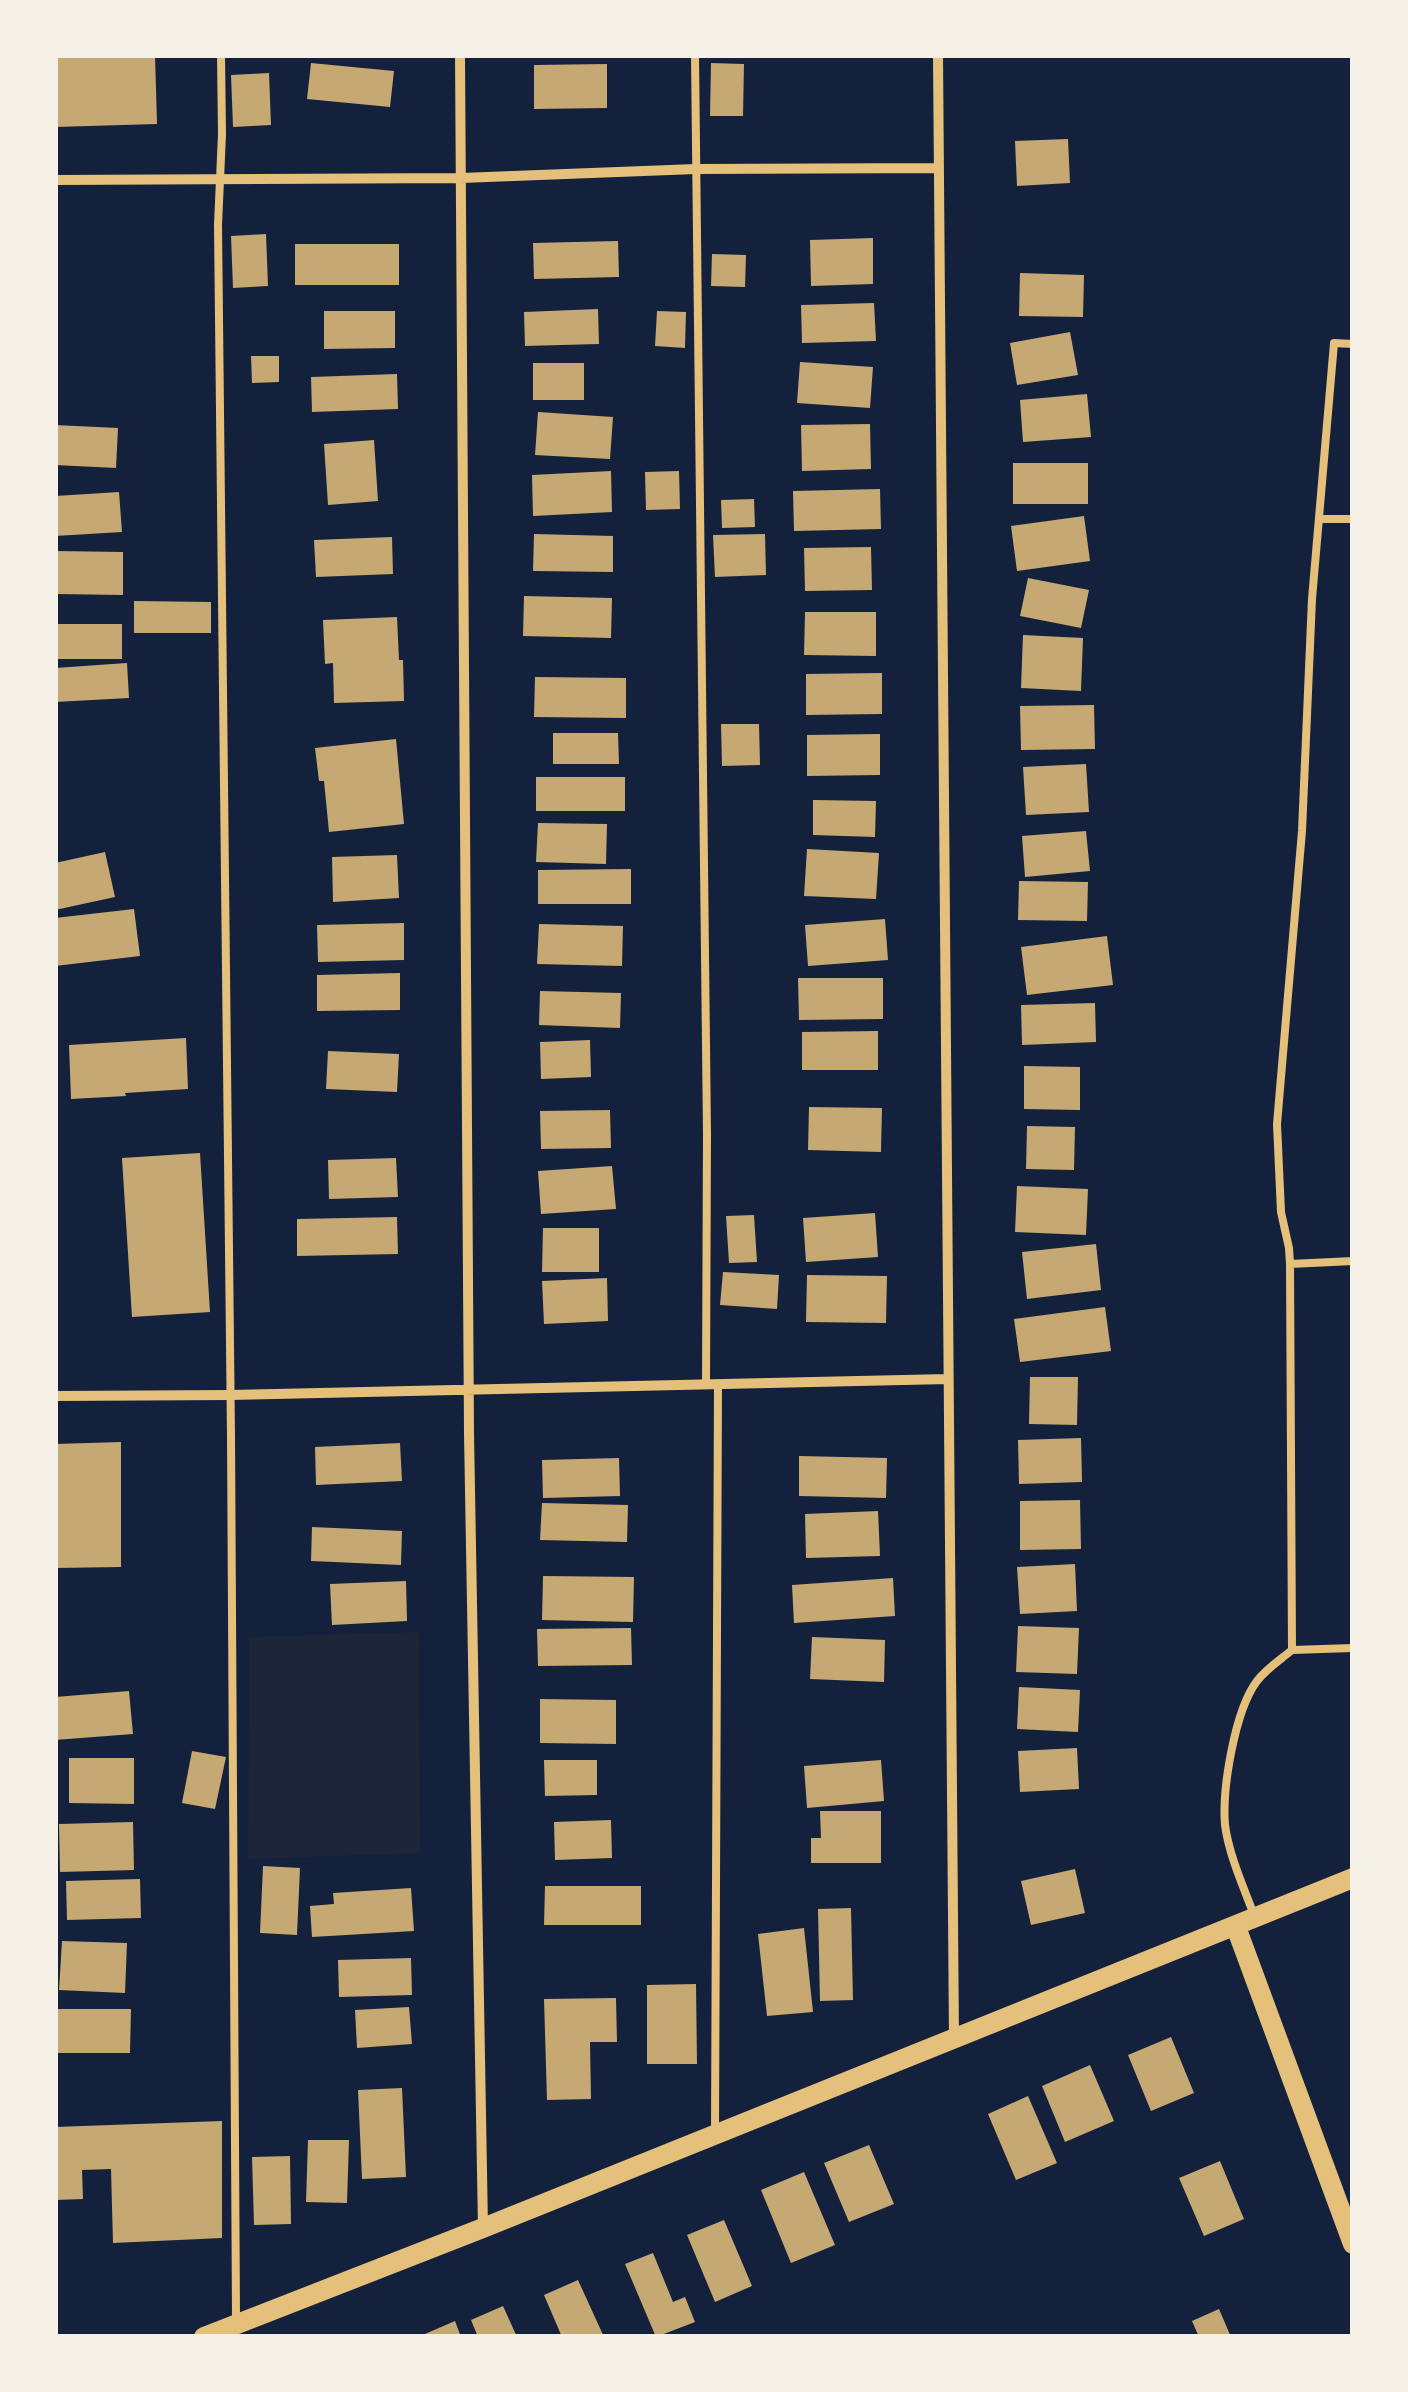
<!DOCTYPE html>
<style>
body{margin:0}
#map{position:relative;width:1408px;height:2392px;overflow:hidden;background:#14213d;font-family:"Fira Sans",sans-serif}
canvas{display:block}
.frame{position:absolute;inset:0;border:58px solid #f6f1e7;pointer-events:none}
</style>
<div id="map">
<canvas width="1408" height="2392"></canvas>
<div class="frame"></div>
</div>
<script>
const c = document.querySelector('canvas').getContext('2d');
c.lineJoin = 'round';
function fillPath(path, color) {
  c.fillStyle = color;
  c.fill(path, 'evenodd');
}
function stroke(path, color, width, dash) {
  c.strokeStyle = color;
  c.lineWidth = width;
  c.lineCap = dash ? 'butt' : 'round';
  c.setLineDash(dash || []);
  c.stroke(path);
}
fillPath(new Path2D(`
 M419 1632 420 1853 248 1859 249 1637Z`), '#1d2539');
fillPath(new Path2D(`
 M55 55H155L157 124 55 127Z
 M311 63 394 71 390 107 307 99Z
 M711 63 744 64 743 116H710Z
 M607 64V108L534 109V65Z
 M269 73 271 125 233 127 231 75Z
 M1068 139 1070 183 1017 186 1015 141Z
 M266 234 268 286 233 288 231 236Z
 M873 238V284L811 286 810 240Z
 M618 241 619 277 534 279 533 243Z
 M295 244H399V285H295Z
 M712 254 746 255 745 287 711 286Z
 M1020 273 1084 275 1083 317 1019 316Z
 M874 303 876 341 802 343 801 305Z
 M598 309 599 344 525 346 524 312Z
 M324 311H395V348L324 349Z
 M657 311 686 312 685 348 655 346Z
 M1070 332 1078 375 1017 385 1010 343Z
 M251 356H279V382L252 383Z
 M800 362 873 367 870 408 797 403Z
 M533 363H584V400H533Z
 M397 374 398 409 312 412 311 377Z
 M1087 394 1091 437 1023 442 1020 400Z
 M538 412 613 417 610 459 535 455Z
 M870 424 871 469 802 471 801 425Z
 M55 425 118 428 116 468 55 465Z
 M374 440 378 501 328 505 324 444Z
 M1013 463H1088V504H1013Z
 M611 471 612 512 533 516 532 475Z
 M679 471 680 509 646 510 645 472Z
 M880 489 881 529 794 531 793 491Z
 M119 492 122 532 55 536V496Z
 M754 499 755 527 722 528 721 500Z
 M1084 516 1090 561 1017 571 1011 526Z
 M534 534 613 536V572L533 571Z
 M765 534 766 575 715 577 713 535Z
 M392 537 393 574 316 577 314 540Z
 M871 547 872 590 805 591 804 548Z
 M55 551 123 552V595L55 594Z
 M1028 578 1089 590 1081 628 1020 616Z
 M524 596 612 598 611 638 523 636Z
 M134 601 211 602V633H134Z
 M805 612H876V656L804 655Z
 M397 617 399 660H403L404 701 334 703 333 663 325 664 323 620Z
 M55 624H122V659H55Z
 M1023 635 1083 638 1081 691 1021 688Z
 M127 663 129 698 55 702V668Z
 M882 673V714L806 715V674Z
 M535 677 626 678V718L534 717Z
 M1094 705 1095 749 1021 750 1020 706Z
 M721 724H759L760 765 722 766Z
 M553 733H618L619 764H553Z
 M880 734V775L807 776V735Z
 M396 739 404 824 329 832 324 781H319L315 748Z
 M1086 764 1089 812 1026 815 1023 767Z
 M536 777H625V811H536Z
 M813 800 876 801 875 837 813 835Z
 M538 823 607 824 606 864 536 862Z
 M1086 831 1090 871 1025 877 1022 836Z
 M807 849 879 853 876 899 804 896Z
 M105 852 115 897 55 910V863Z
 M397 855 399 898 333 902 332 857Z
 M631 869V904H538V870Z
 M1019 881 1088 882 1087 921 1018 920Z
 M134 909 140 956 55 966V918Z
 M885 919 888 960 808 966 805 925Z
 M404 923V960L318 962 317 925Z
 M539 924 623 926 622 966 537 964Z
 M1107 936 1113 985 1027 995 1021 947Z
 M400 973V1010L317 1011V975Z
 M798 978H883V1019L799 1020Z
 M540 991 621 993 620 1028 539 1025Z
 M1095 1003 1096 1042 1022 1045 1021 1005Z
 M878 1031V1070H802V1032Z
 M186 1038 188 1089 125 1093 126 1096 71 1099 69 1045Z
 M590 1040 591 1077 541 1079 540 1042Z
 M328 1051 399 1054 397 1092 326 1089Z
 M1024 1066 1080 1067V1110L1024 1109Z
 M809 1107 882 1108 881 1152 808 1150Z
 M610 1110 611 1148 541 1149 540 1111Z
 M1027 1126 1075 1127 1074 1170 1026 1169Z
 M200 1153 210 1312 132 1317 122 1158Z
 M396 1158 398 1197 329 1199 328 1160Z
 M612 1166 616 1209 541 1214 538 1171Z
 M1017 1186 1088 1189 1086 1235 1015 1232Z
 M875 1213 878 1257 806 1262 803 1218Z
 M754 1215 757 1262 729 1263 726 1216Z
 M397 1217 398 1254 297 1256V1219Z
 M543 1228H599V1272H542Z
 M1096 1244 1101 1290 1027 1299 1022 1252Z
 M723 1272 779 1275 777 1309 720 1305Z
 M807 1275 887 1276 886 1323 806 1322Z
 M607 1278 608 1321 544 1324 542 1281Z
 M1105 1307 1111 1351 1020 1362 1014 1319Z
 M1030 1377H1078L1077 1425 1029 1424Z
 M1081 1438 1082 1482 1019 1484 1018 1440Z
 M121 1442V1567L55 1568V1444Z
 M400 1443 402 1481 316 1485 315 1447Z
 M799 1456 887 1458 886 1498 799 1496Z
 M619 1458 620 1496 543 1498 542 1460Z
 M1080 1500 1081 1549 1020 1550V1501Z
 M542 1503 628 1505 627 1542 540 1540Z
 M878 1511 880 1556 806 1558 805 1514Z
 M312 1527 402 1531 401 1565 311 1561Z
 M1075 1564 1077 1611 1020 1614 1017 1567Z
 M543 1576 634 1577 633 1622 542 1620Z
 M893 1578 895 1616 794 1623 792 1585Z
 M406 1581 407 1621 332 1625 330 1584Z
 M1018 1626 1079 1628 1077 1674 1016 1672Z
 M631 1628 632 1665 538 1666 537 1629Z
 M812 1637 885 1640 884 1682 810 1679Z
 M1019 1687 1080 1690 1078 1732 1017 1729Z
 M129 1691 133 1734 55 1740V1697Z
 M540 1699 616 1700V1744L540 1743Z
 M1077 1748 1079 1789 1020 1792 1018 1751Z
 M192 1751 226 1757 215 1809 182 1803Z
 M69 1758H134V1804L69 1803Z
 M544 1760H597V1795L545 1796Z
 M881 1760 884 1801 807 1808 804 1766Z
 M820 1811H881V1863H811V1838H821Z
 M611 1820 612 1858 555 1860 554 1822Z
 M133 1822 134 1870 60 1872 59 1824Z
 M263 1866 300 1868 297 1935 260 1933Z
 M1075 1869 1085 1913 1031 1925 1021 1881Z
 M140 1879 141 1918 67 1920 66 1881Z
 M545 1886H641V1925H544Z
 M411 1888 414 1931 312 1937 310 1906 334 1904 333 1893Z
 M851 1908 853 2000 820 2001 818 1909Z
 M804 1928 813 2012 767 2016 758 1934Z
 M62 1941 127 1943 125 1993 59 1990Z
 M411 1958 412 1995 339 1997 338 1960Z
 M696 1984 697 2064H647V1985Z
 M616 1998 617 2042H590L591 2099 547 2100 544 1999Z
 M409 2007 412 2044 357 2048 355 2010Z
 M58 2009H131L130 2053H58Z
 M1171 2037 1194 2093 1151 2111 1128 2055Z
 M1090 2065 1114 2121 1065 2142 1042 2086Z
 M402 2088 406 2177 362 2179 358 2090Z
 M1028 2096 1057 2163 1016 2180 988 2114Z
 M222 2121V2238L113 2243 111 2169 82 2170 83 2199 55 2200V2127Z
 M308 2140H349L347 2203 306 2202Z
 M869 2145 894 2204 849 2222 824 2163Z
 M290 2156 291 2224 254 2225 252 2157Z
 M1220 2161 1244 2219 1204 2236 1179 2178Z
 M804 2172 835 2245 791 2263 761 2190Z
 M724 2220 752 2286 715 2302 687 2235Z
 M653 2253 673 2302 685 2297 695 2322 656 2337 625 2264Z
 M578 2280 604 2337H562L544 2295Z
 M503 2306 517 2337H478L471 2320Z
 M1219 2309 1231 2337H1199L1192 2321Z
 M455 2321 461 2337H418Z`), '#c6a872');
stroke(new Path2D(`
 M221 55 222 134 218 225 231 1436 236 2319
 M695 55 707 1134 706 1384
 M1319 519H1353
 M1290 1264 1353 1261
 M1292 1650 1353 1648
 M1254 1915C1243 1886 1229 1855 1225 1825 1222 1788 1235 1710 1257 1681 1266 1669 1280 1660 1292 1650L1290 1264 1289 1248 1281 1212 1277 1124 1302 831 1312 599 1334 343 1353 344
 M715 2130 718 1384`), '#e5c07b', 8);
stroke(new Path2D(`
 M460 55 469 1433 483 2228
 M938 55 954 2038
 M55 180 461 178 696 169 939 168
 M55 1396 230 1395 948 1379`), '#e5c07b', 10);
stroke(new Path2D(`
 M1236 1927 1353 2244
 M204 2337 483 2228 1353 1878`), '#e5c07b', 20);
</script>
